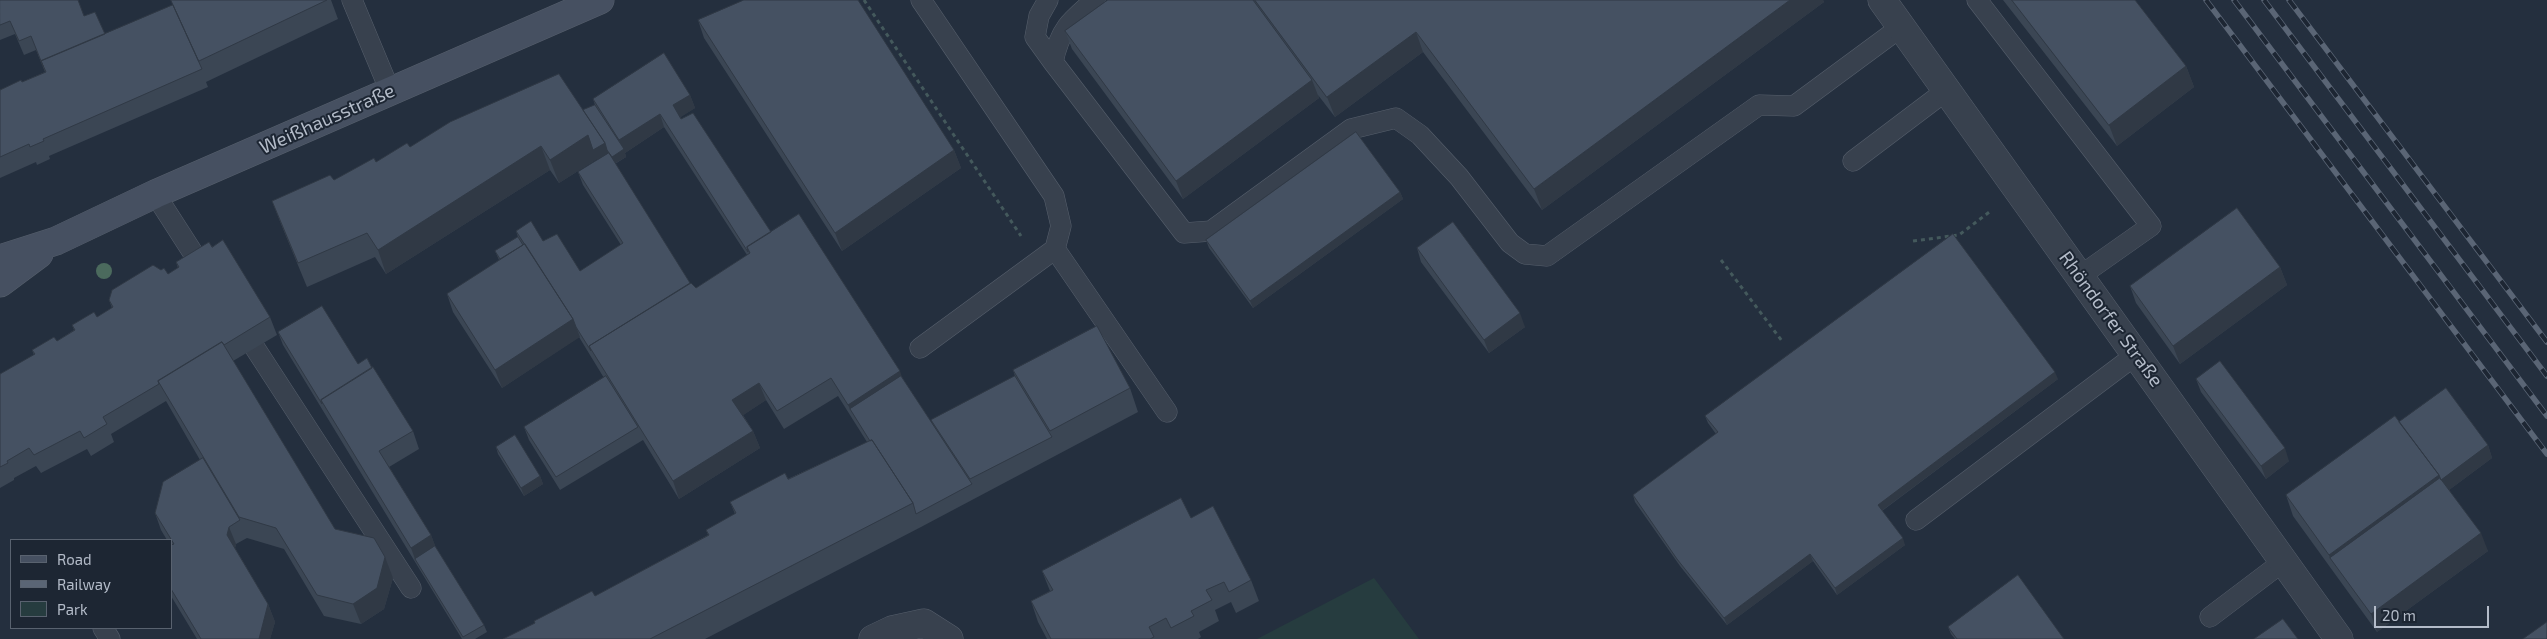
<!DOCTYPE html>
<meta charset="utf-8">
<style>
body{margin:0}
#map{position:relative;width:2547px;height:639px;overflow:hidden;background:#242f3e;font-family:"Exo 2",sans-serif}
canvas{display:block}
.legend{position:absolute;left:10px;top:539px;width:162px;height:90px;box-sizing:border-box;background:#1d2633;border:1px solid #59626f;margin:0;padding:6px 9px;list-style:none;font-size:15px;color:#b4bcc9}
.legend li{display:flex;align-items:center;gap:10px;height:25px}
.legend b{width:25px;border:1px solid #59626f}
.scale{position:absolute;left:2374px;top:606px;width:115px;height:22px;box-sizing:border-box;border:2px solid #b4bcc9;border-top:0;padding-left:6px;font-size:15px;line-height:18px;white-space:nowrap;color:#b4bcc9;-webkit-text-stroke:4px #1d2633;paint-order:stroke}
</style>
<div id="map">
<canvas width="2547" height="639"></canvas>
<ul class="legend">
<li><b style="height:6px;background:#465061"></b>Road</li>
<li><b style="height:6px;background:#5a6575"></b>Railway</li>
<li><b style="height:14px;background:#263c3f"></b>Park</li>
</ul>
<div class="scale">20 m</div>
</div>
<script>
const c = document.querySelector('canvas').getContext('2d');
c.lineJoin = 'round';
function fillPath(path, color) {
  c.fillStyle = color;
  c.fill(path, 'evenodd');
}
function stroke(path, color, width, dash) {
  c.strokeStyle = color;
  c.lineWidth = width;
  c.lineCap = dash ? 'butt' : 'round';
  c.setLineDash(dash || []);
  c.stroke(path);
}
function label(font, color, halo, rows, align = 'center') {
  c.font = font + ' "Exo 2",sans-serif';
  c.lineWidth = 4;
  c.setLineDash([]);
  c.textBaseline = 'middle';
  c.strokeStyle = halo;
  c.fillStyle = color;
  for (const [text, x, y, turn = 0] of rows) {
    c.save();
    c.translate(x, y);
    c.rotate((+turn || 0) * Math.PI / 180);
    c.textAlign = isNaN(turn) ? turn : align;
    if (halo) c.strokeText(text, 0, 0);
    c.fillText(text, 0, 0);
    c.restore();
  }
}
fillPath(new Path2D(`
 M1374 578 1419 639H1257Z`), '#263c3f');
const service = new Path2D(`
 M352 0 390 91
 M1048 0 1039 16 1035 37 1053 62C1060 29 1070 21 1095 0
 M1977 0 2151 226 2080 276
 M1053 62 1184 233 1211 231 1351 129 1396 118 1420 135 1459 177 1510 243 1525 254 1547 256 1759 105 1794 106 1901 27
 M1853 161 1947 90
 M155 194 202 267
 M1055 249 1167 412
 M255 348 411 588
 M920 348 1055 249 1061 226 1054 196 921 0
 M1916 520 2137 354
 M2210 617 2284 561
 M103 628 110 639`);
const minor = new Path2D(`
 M1882 0 2339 639
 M873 639 892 630 924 623 949 639`);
const secondary = new Path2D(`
 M0 259 56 241 155 194 600 0
 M0 283 39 254`);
stroke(service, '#565f6c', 21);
stroke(minor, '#565f6c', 29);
stroke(secondary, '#565f6c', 29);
stroke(new Path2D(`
 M864 0 1021 236
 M1913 241 1959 235 1992 210
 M1721 260 1782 341`), '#44595c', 3, [4, 4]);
stroke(service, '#38414e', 20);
stroke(minor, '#38414e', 28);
stroke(secondary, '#465061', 28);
const rail = new Path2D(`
 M2206 0 2547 454
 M2234 0 2547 416
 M2264 0 2547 376
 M2289 0 2547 342`);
stroke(rail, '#5a6575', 5.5);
stroke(rail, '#1d2633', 4, [11]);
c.fillStyle = '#4b6a5d';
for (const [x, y] of [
 [104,271]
]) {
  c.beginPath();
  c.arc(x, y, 8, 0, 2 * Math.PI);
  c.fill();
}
fillPath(new Path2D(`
 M0 0 84 16 105 34 173 5 171 0H331L338 19 206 82 208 87 49 156 50 159 37 165 36 162 0 178V90L22 82 45 72 36 50 24 55 15 34 0 40Z
 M1108 0H1823L1824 2 1542 210 1423 52 1335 117 1318 95 1319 98 1183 199 1072 49 1065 31Z
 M2003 0H2135L2186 66 2194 87 2117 146Z
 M698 20 954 150 961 168 842 251 704 38Z
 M690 95 695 108 680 117 771 232 901 376 933 425 931 420 1015 376 1013 370 1130 388 1138 412 921 527 705 639H503L595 596 708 535 706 530 735 514 730 502 788 479 867 442 838 396 784 429 766 400 743 415 753 431 760 448 679 499 643 440 560 490 529 440 524 427 604 378 579 337 502 388 453 312 447 294 499 260 495 251 518 237 516 231 543 241 580 271 621 245 583 185 578 172 597 160V159L559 183 550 170 386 274 375 257 307 287 281 224 272 201 334 180 410 147 583 110 595 105 593 99ZM664 127 747 255 696 288 690 283 615 164 626 157 625 153Z
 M1400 192 1403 199 1253 308 1209 248 1206 240Z
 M212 247 270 317 277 335 233 361 335 529 393 578 384 609 361 624 324 616 284 549 247 538 236 544 235 548 268 604 275 622 270 639H197L171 596V540H167L161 530 155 513 200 460 166 401 111 434 114 442 91 456 87 449 41 473 36 466 14 478V480L0 488V374L34 355 32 350 57 341 74 330 72 325 97 317 112 308 109 300 168 274 178 268 176 262Z
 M1417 248 1525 327 1489 353 1421 262Z
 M2280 267 2287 285 2180 364 2136 303 2130 286Z
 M278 332 358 364 372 368 413 431 419 449 389 467 431 535 435 546 484 625 487 632 475 639H462L283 345Z
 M2058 379 1882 511 1905 545 1837 595 1813 561 1727 625 1680 566 1635 502 1633 495 1716 434 1708 423 1705 416Z
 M2196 379 2289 461 2266 479 2201 392Z
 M2399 422 2488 445 2492 458 2449 490 2488 551 2377 632 2293 516 2286 495Z
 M496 447 540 476 543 484 524 496 498 454Z
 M1191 518 1251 580 1259 601 1236 613 1231 602 1215 610 1219 621 1199 632 1201 637 1198 639H1047L1038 622 1031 601 1050 591 1042 571Z
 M1948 627 2064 639H1955L1951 634Z`), '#3b4654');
fillPath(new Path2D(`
 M1790 0H1823L1824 2 1542 210 1534 189Z
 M1416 32 1423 52 1335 117 1327 97Z
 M2186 66 2194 87 2117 146 2109 125Z
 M1312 80 1319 98 1183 199 1176 181Z
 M690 95 695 108 678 119 673 105Z
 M660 114 664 127 625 153 626 157 614 164 612 157 623 150 619 140Z
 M588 135 605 143 613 167 602 174 597 159 559 183 550 160Z
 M541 146 550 170 386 274 378 250Z
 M954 150 961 168 842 251 835 233Z
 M1400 192 1403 199 1253 308 1250 301Z
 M2280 267 2287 285 2180 364 2173 346Z
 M1520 313 1525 327 1489 353 1484 340Z
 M573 319 580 337 502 388 495 370Z
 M900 371 906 389 850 409 848 405Z
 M2055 372 2058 379 1880 512 1878 505Z
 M759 383 766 400 739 418 732 400Z
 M753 431 760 448 679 499 673 481Z
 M2488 445 2492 458 2445 493 2330 558 2329 555 2439 475Z
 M2285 448 2289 461 2266 479 2261 466Z
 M540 476 543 484 524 496 521 488Z
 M229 527 236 544 234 553 227 535Z
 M2481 533 2488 551 2377 632 2371 614Z
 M431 535 438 553 415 559 411 548Z
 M1903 538 1905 545 1837 595 1835 588Z
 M1810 554 1813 561 1727 625 1724 618Z
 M385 557 393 578 384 609 361 624 353 604Z
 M268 604 275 622 270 639H259Z`), '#303945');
const building = new Path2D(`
 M0 0H78L84 16 95 12 105 34 41 61 43 66 31 36 19 41 10 21 0 25Z
 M171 0H327L199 61Z
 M744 0H858L954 150 835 233 698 20Z
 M1108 0H1253L1312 80 1176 181 1065 31Z
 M1255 0H1790L1534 189 1416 32 1327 97Z
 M2012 0H2135L2186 66 2109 125Z
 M173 5 202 69 43 139 44 141 30 147 29 144 0 157V90L21 80 22 82 46 72 41 61Z
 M664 53 690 95 673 105 681 119 693 113 771 232 747 247 748 252 660 114 619 140 593 99Z
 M559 74 605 143 593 150 588 135 550 160 541 146 378 250 367 233 298 263 272 201 330 175 334 180 374 158 376 162 407 143 410 147 450 122Z
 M595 105 624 149 612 157 607 150 605 143 583 110Z
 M1356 132 1400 192 1250 301 1206 240Z
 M609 153 690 283 589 346 591 351 576 327 573 319 516 231 531 221 543 241 557 234 580 271 623 243 578 172Z
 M2237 208 2280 267 2173 346 2130 286Z
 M799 214 900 371 848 405 831 378 777 411 759 383 732 400 753 431 673 481 589 346 691 283 696 288 750 253 747 247Z
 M1453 222 1520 313 1484 340 1417 248Z
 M1953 234 2055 372 1878 505 1903 538 1835 588 1810 554 1724 618 1677 559 1633 495 1718 432 1705 416Z
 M518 237 523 245 500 259 495 251Z
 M223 240 270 317 224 345 222 342 158 381 159 384 103 417 107 424 84 438 80 431 34 455 29 448 7 461 8 463 0 467V374L35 354 32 350 54 337 57 341 75 330 72 325 94 312 97 317 113 307 109 300 112 290 153 265 161 270 164 268 168 274 179 267 176 262 209 242 212 247Z
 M525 244 573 319 495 370 447 294Z
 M322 306 358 364 367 358 372 368 321 400 322 404 278 332Z
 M1097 326 1130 388 1050 431 1013 370Z
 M222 342 335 529 374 538 385 557 377 588 353 604 317 595 276 528 239 517 158 381Z
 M2220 361 2285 448 2261 466 2196 379Z
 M373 367 413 431 379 451 431 535 411 548 321 400Z
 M606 376 638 427 556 477 524 427Z
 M901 376 972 484 916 514 913 503 872 440 870 441 850 409Z
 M1015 376 1052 437 970 479 931 420Z
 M2446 388 2488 445 2441 480 2439 475 2399 422Z
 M2395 416 2439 475 2329 555 2286 495Z
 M515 435 540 476 521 488 496 447Z
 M872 440 913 503 650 639H503L535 623 534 621 592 591 595 596 709 535 706 530 736 513 730 502 785 473 788 479Z
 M203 458 240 520 229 527 227 535 268 604 259 639H201L171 589V545L174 544 155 513 163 482Z
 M2440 478 2481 533 2371 614 2330 558Z
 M1181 498 1191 518 1213 506 1251 580 1229 592 1224 582 1206 590 1212 600 1191 611 1194 616 1171 628 1166 618 1149 627 1154 637 1150 639H1051L1031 601 1053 590 1042 571Z
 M435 546 484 625 463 637 415 559Z
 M2018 575 2064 639H1957L1948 627Z
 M2283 619 2298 639H2254Z
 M2547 622V639H2523Z`);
fillPath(building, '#455162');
stroke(building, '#303945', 1);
label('19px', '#b4bcc9', '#1d2633', [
 ["Weißhausstraße",327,119,-24],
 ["Rhöndorfer Straße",2111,319,54]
]);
</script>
